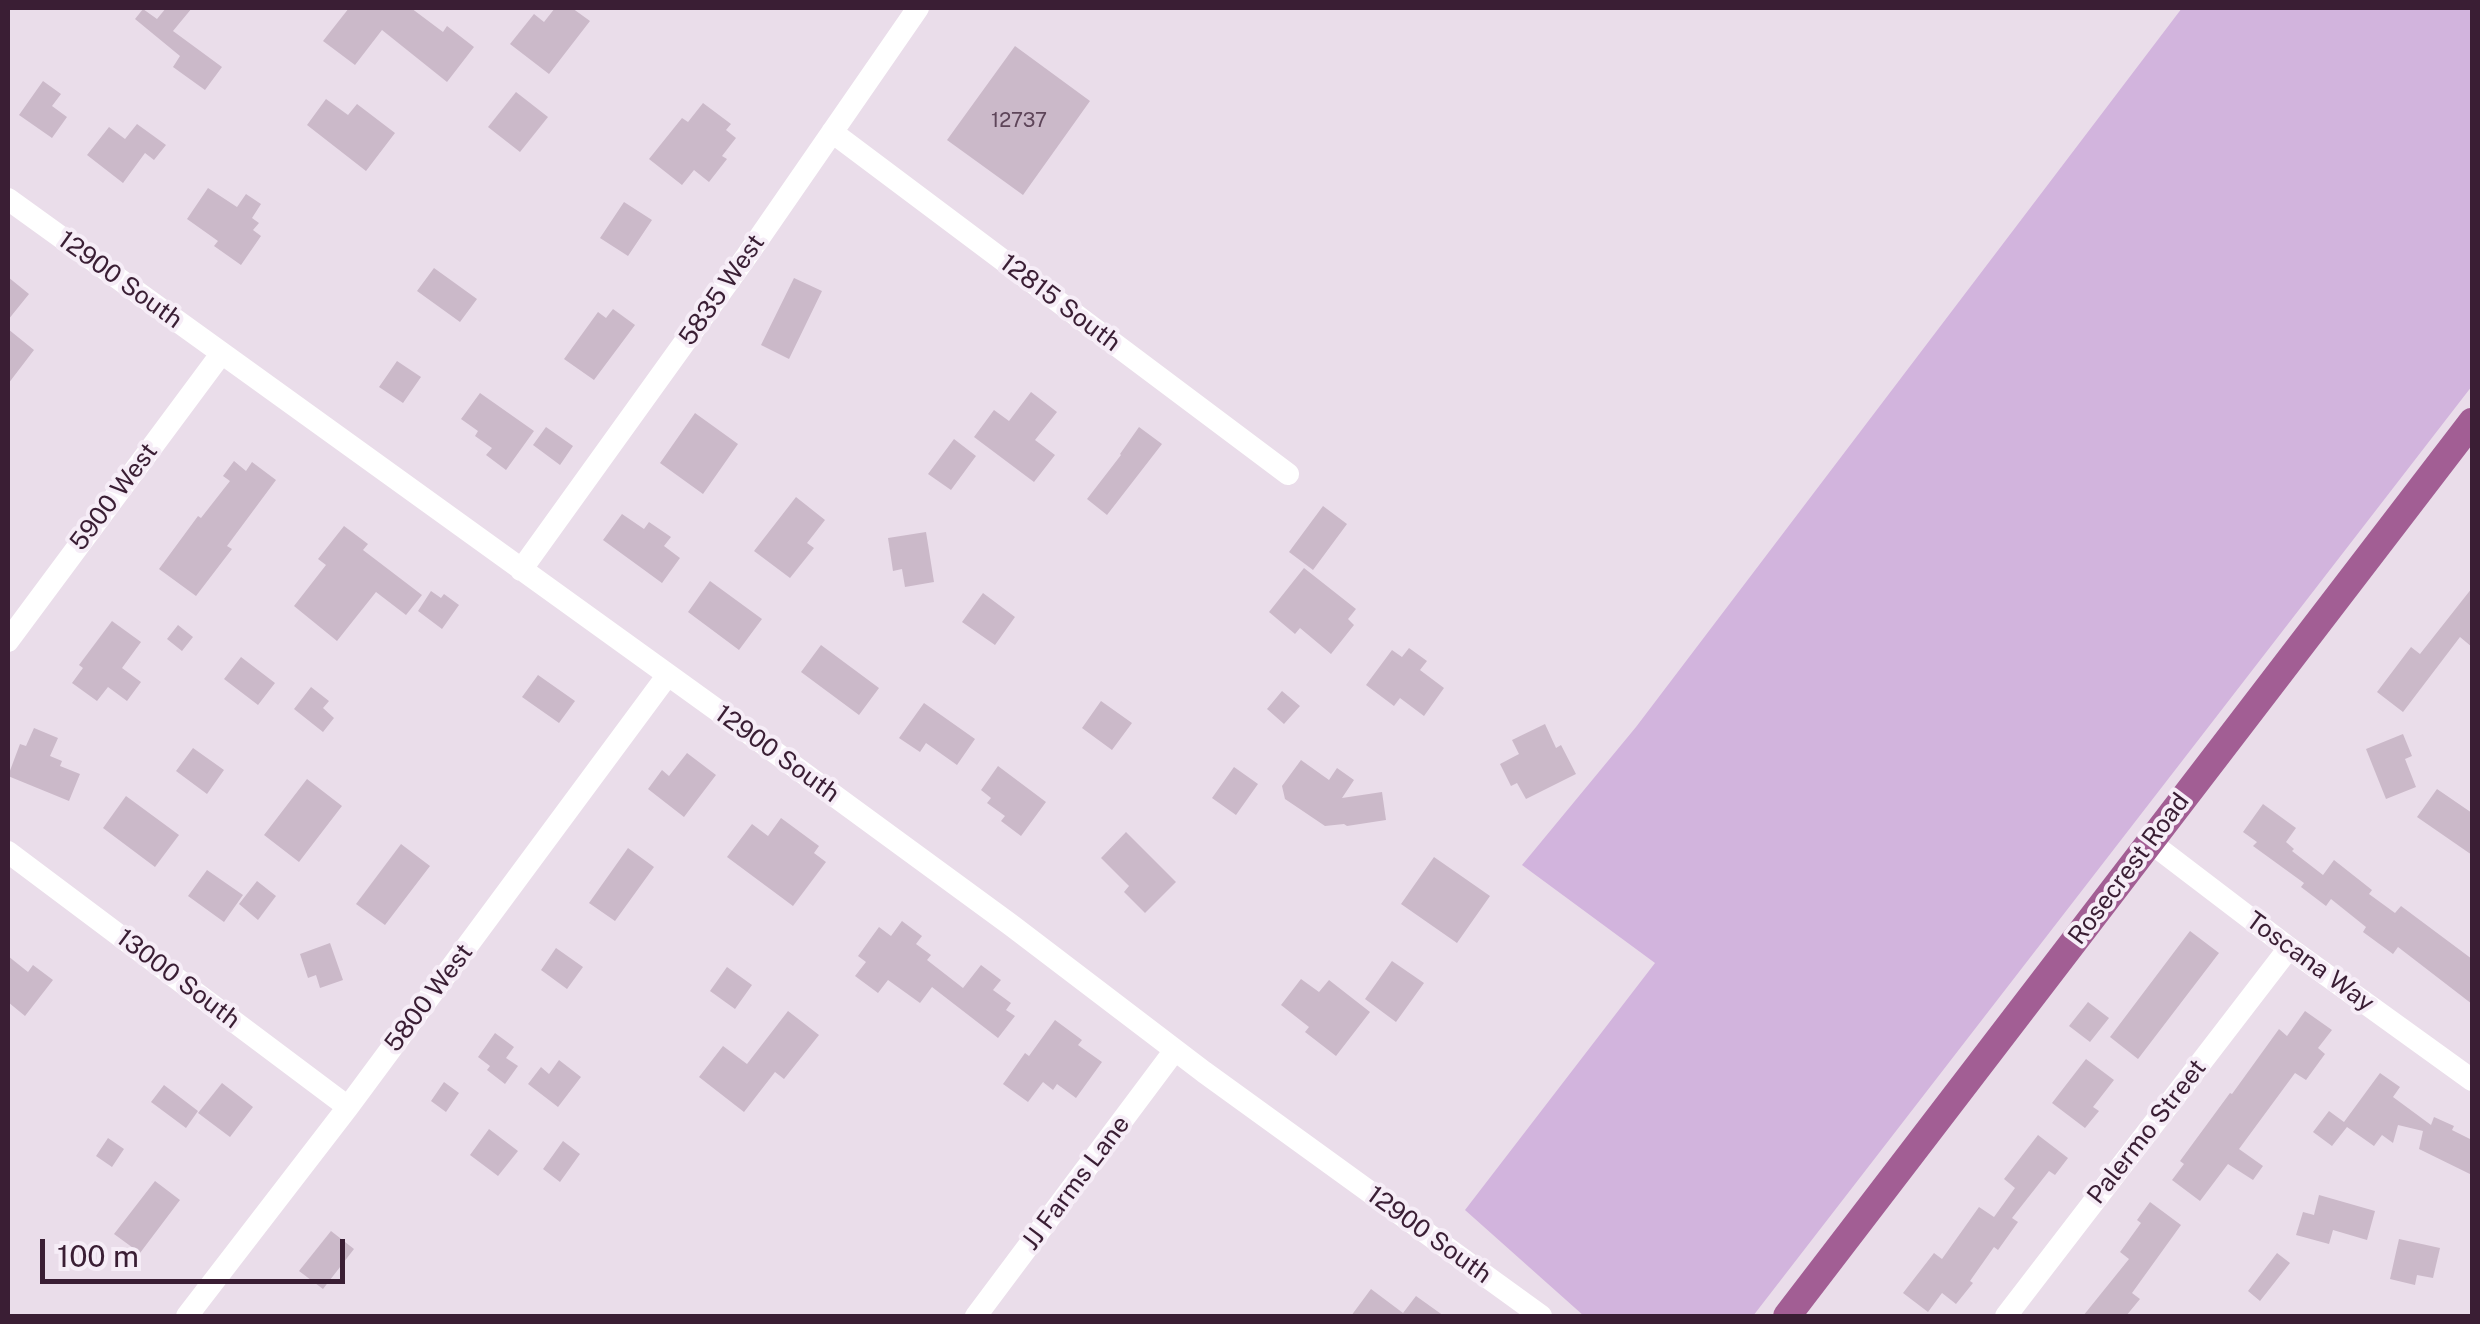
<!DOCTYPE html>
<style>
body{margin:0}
#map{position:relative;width:2480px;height:1324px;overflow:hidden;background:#eaddea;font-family:"Public Sans",sans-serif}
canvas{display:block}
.frame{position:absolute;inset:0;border:10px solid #3a1e34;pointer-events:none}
.scale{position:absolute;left:40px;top:1239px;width:305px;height:45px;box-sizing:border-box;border:5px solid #3a1e34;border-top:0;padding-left:12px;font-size:30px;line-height:35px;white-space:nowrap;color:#3a1e34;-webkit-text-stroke:8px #f6edf7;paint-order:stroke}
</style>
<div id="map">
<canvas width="2480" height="1324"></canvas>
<div class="frame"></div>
<div class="scale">100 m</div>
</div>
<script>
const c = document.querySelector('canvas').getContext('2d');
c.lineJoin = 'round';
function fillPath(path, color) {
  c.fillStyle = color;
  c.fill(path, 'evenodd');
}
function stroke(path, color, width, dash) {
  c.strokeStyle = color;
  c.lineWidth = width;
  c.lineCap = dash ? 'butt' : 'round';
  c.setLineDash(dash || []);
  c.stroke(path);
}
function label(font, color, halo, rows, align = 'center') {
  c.font = font + ' "Public Sans",sans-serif';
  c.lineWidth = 8;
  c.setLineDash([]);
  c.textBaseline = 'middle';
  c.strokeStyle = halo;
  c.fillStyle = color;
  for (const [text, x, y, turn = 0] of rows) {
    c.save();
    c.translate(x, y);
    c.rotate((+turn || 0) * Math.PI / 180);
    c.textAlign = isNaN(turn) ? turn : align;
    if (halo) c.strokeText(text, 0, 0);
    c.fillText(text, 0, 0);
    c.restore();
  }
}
fillPath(new Path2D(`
 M2182 8H2472V386L1753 1316H1584L1465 1210 1655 963 1522 865 1636 727Z`), '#d2b4dd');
fillPath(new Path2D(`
 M166 8H192L173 31 222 67 205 90 173 67 180 56 135 19 143 9 157 19Z
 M349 8H411L443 32 447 26 474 47 447 82 382 30 355 65 323 41Z
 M555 8H572L590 21 549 74 510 44 534 14 544 22Z
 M1015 46 1090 101 1023 195 947 140Z
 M43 81 61 94 52 106 67 117 52 138 19 115Z
 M516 92 548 117 520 152 488 127Z
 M326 99 348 115 357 104 395 133 366 171 307 125Z
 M703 103 731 124 726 130 736 138 722 156 727 159 709 182 694 170 682 185 649 159 682 118 688 122Z
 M137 124 166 145 154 160 145 153 123 183 87 155 109 127 125 139Z
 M208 188 237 207 246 194 261 204 252 218 259 223 253 230 261 236 241 265 214 246 218 241 187 219Z
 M624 202 652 220 628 256 600 238Z
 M434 268 477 299 460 322 417 291Z
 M8 277 29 294 8 320Z
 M794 278 822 291 789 359 761 345Z
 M613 309 635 325 594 380 564 359 598 312 606 318Z
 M8 329 34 350 8 384Z
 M397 361 421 377 403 403 379 387Z
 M1031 392 1057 412 1035 440 1055 455 1034 482 974 437 994 410 1009 421Z
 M480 393 534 431 506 470 486 455 492 448 475 436 478 431 461 419Z
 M695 413 738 444 703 494 660 463Z
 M546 427 573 446 560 465 533 445Z
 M1139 427 1162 444 1107 515 1087 499 1121 455 1120 454Z
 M954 439 976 456 951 490 928 474Z
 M234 461 246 471 252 462 276 480 227 546 232 549 196 596 159 569 198 516 201 518 230 481 223 476Z
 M796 497 825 520 807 543 814 548 790 578 754 551Z
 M1323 506 1347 524 1313 570 1289 552Z
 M622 514 644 529 649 522 671 537 664 546 680 558 662 583 603 540Z
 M344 526 368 544 363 550 422 595 406 615 376 592 337 641 294 606 326 565 318 559Z
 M926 532 934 582 905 587 902 569 893 571 888 538Z
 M1304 568 1356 609 1348 619 1354 625 1331 654 1300 628 1295 634 1269 612Z
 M710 581 762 619 739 650 688 612Z
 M2472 588V647L2460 637 2403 712 2377 692 2411 647 2420 654Z
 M431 591 441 598 444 594 459 605 442 629 418 611Z
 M983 593 1015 617 995 645 962 622Z
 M112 621 141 642 122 668 141 682 127 701 108 687 97 701 72 683 83 668 79 665Z
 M178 625 193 637 182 651 167 639Z
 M821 645 879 688 859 715 801 672Z
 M1409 648 1427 661 1420 670 1444 688 1424 716 1400 698 1394 706 1366 685 1392 650 1402 657Z
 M241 657 275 683 258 705 224 679Z
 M538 675 575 701 559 723 522 697Z
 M311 687 329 701 323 708 334 718 323 732 294 709Z
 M1282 691 1300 706 1284 724 1267 709Z
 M1101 701 1132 723 1112 750 1082 728Z
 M924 703 975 739 957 765 926 743 920 752 899 738Z
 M1545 724 1556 748 1561 745 1576 774 1526 799 1517 783 1511 786 1500 764 1519 754 1512 740Z
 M34 728 58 738 50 756 62 761 60 766 80 774 69 801 8 776 20 744 26 746Z
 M2403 734 2412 756 2405 759 2416 787 2386 799 2366 749Z
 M193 748 224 770 207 794 176 771Z
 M687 753 716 775 684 817 648 789 662 770 669 776Z
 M1301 760 1329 780 1337 768 1354 780 1342 798 1382 792 1386 820 1347 826 1344 824 1325 826 1285 799 1282 786Z
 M998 766 1046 802 1021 836 1001 821 1005 816 987 803 991 798 981 790Z
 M1234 767 1258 784 1236 815 1212 798Z
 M307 779 342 806 299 862 264 835Z
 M2437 789 2472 813V855L2417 817Z
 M126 796 179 835 155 867 103 828Z
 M2263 804 2296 828 2286 842 2294 849 2292 851 2323 875 2334 860 2372 890 2369 894 2395 913 2401 906 2472 959V1004L2398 947 2393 954 2363 932 2366 927 2331 899 2326 906 2301 887 2304 883 2253 846 2257 842 2243 832Z
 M781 818 819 846 814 853 826 862 793 906 727 857 752 824 768 836Z
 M1126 832 1176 882 1145 913 1124 892 1129 886 1101 858Z
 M401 844 430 866 385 925 356 904Z
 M628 848 654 867 615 921 589 903Z
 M1434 857 1490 896 1457 943 1401 904Z
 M207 870 243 895 224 922 188 896Z
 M257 881 276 896 258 920 239 904Z
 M902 921 922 936 916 944 931 955 927 960 963 988 981 965 1001 980 993 990 1011 1003 1006 1010 1015 1016 998 1038 932 987 920 1003 888 980 878 993 855 976 866 962 858 956 879 927 891 936Z
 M2190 931 2219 953 2138 1059 2110 1037Z
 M330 943 343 980 320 988 316 975 308 978 300 954Z
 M556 948 583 967 567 989 541 970Z
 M8 956 28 972 33 965 53 980 25 1016 8 1002Z
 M1392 961 1424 983 1396 1022 1365 999Z
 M727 967 752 985 735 1009 710 991Z
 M1301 979 1319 992 1329 980 1370 1012 1336 1056 1305 1032 1309 1027 1281 1005Z
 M2088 1002 2109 1018 2090 1042 2069 1026Z
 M788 1011 819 1035 784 1079 775 1072 744 1112 699 1077 723 1046 747 1064Z
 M2305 1011 2332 1030 2318 1048 2325 1054 2306 1080 2295 1073 2239 1149 2263 1166 2253 1180 2228 1164 2200 1201 2172 1180 2184 1164 2180 1161 2230 1093 2232 1094 2279 1029 2287 1036Z
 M1055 1020 1082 1040 1078 1045 1102 1062 1076 1098 1057 1084 1053 1090 1043 1082 1028 1102 1003 1084 1025 1053 1029 1056Z
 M495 1033 514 1047 506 1058 518 1066 505 1084 487 1070 490 1066 478 1057Z
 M2086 1059 2114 1080 2093 1107 2099 1111 2085 1128 2052 1103Z
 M559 1060 581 1077 558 1107 528 1084 541 1067 549 1074Z
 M2380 1073 2400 1087 2393 1097 2431 1125 2434 1117 2454 1126 2452 1130 2472 1140V1175L2419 1149 2423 1131 2398 1125 2393 1143 2382 1135 2374 1146 2347 1127 2332 1146 2313 1132 2329 1111 2344 1122Z
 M444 1082 459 1093 446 1112 431 1101Z
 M222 1083 253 1107 230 1137 198 1113Z
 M164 1085 198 1111 186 1128 151 1102Z
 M489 1129 518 1151 498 1176 470 1155Z
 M2038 1135 2068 1158 2055 1175 2049 1171 2012 1218 2018 1222 1998 1250 1994 1247 1970 1281 1973 1283 1956 1304 1942 1293 1928 1312 1903 1293 1934 1253 1942 1259 1979 1207 1994 1217 2015 1188 2004 1179Z
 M108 1138 124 1149 112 1167 96 1156Z
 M563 1141 580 1154 560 1182 543 1169Z
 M155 1181 180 1200 140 1253 114 1234Z
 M2319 1195 2375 1211 2367 1240 2333 1230 2329 1244 2296 1235 2303 1212 2314 1215Z
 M2150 1202 2181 1225 2132 1293 2140 1299 2126 1316H2083L2129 1259 2120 1252 2141 1223 2137 1220Z
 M331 1231 354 1249 323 1289 299 1271Z
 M2399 1239 2440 1248 2433 1278 2417 1275 2415 1285 2390 1279Z
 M2277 1253 2290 1263 2260 1301 2248 1291Z
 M1371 1289 1403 1313 1416 1296 1444 1316H1351Z`), '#cbb9c9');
stroke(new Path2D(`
 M832 132 1288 474
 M8 199 735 723 1011 925 1204 1072 1541 1316
 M521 570 746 257 918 8
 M8 641 221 354
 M2150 842 2289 948 2472 1080
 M8 852 348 1107
 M187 1316 348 1107 667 676
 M976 1316 1175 1050
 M2006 1316 2289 948`), '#fff', 22);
stroke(new Path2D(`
 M1787 1316 2472 422`), '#a25e94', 28);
label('20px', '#5e4559', null, [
 ["12737",1019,121]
]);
label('25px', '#3a1e34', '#f6edf7', [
 ["12900 South",120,280,36],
 ["5835 West",722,290,-55],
 ["12815 South",1060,303,37],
 ["5900 West",114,497,-53],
 ["12900 South",777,754,36],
 ["Rosecrest Road",2129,869,-53],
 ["Toscana Way",2310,962,36],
 ["13000 South",178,979,37],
 ["5800 West",429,998,-53],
 ["Palermo Street",2147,1132,-52],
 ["JJ Farms Lane",1076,1183,-53],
 ["12900 South",1429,1235,36]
]);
</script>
